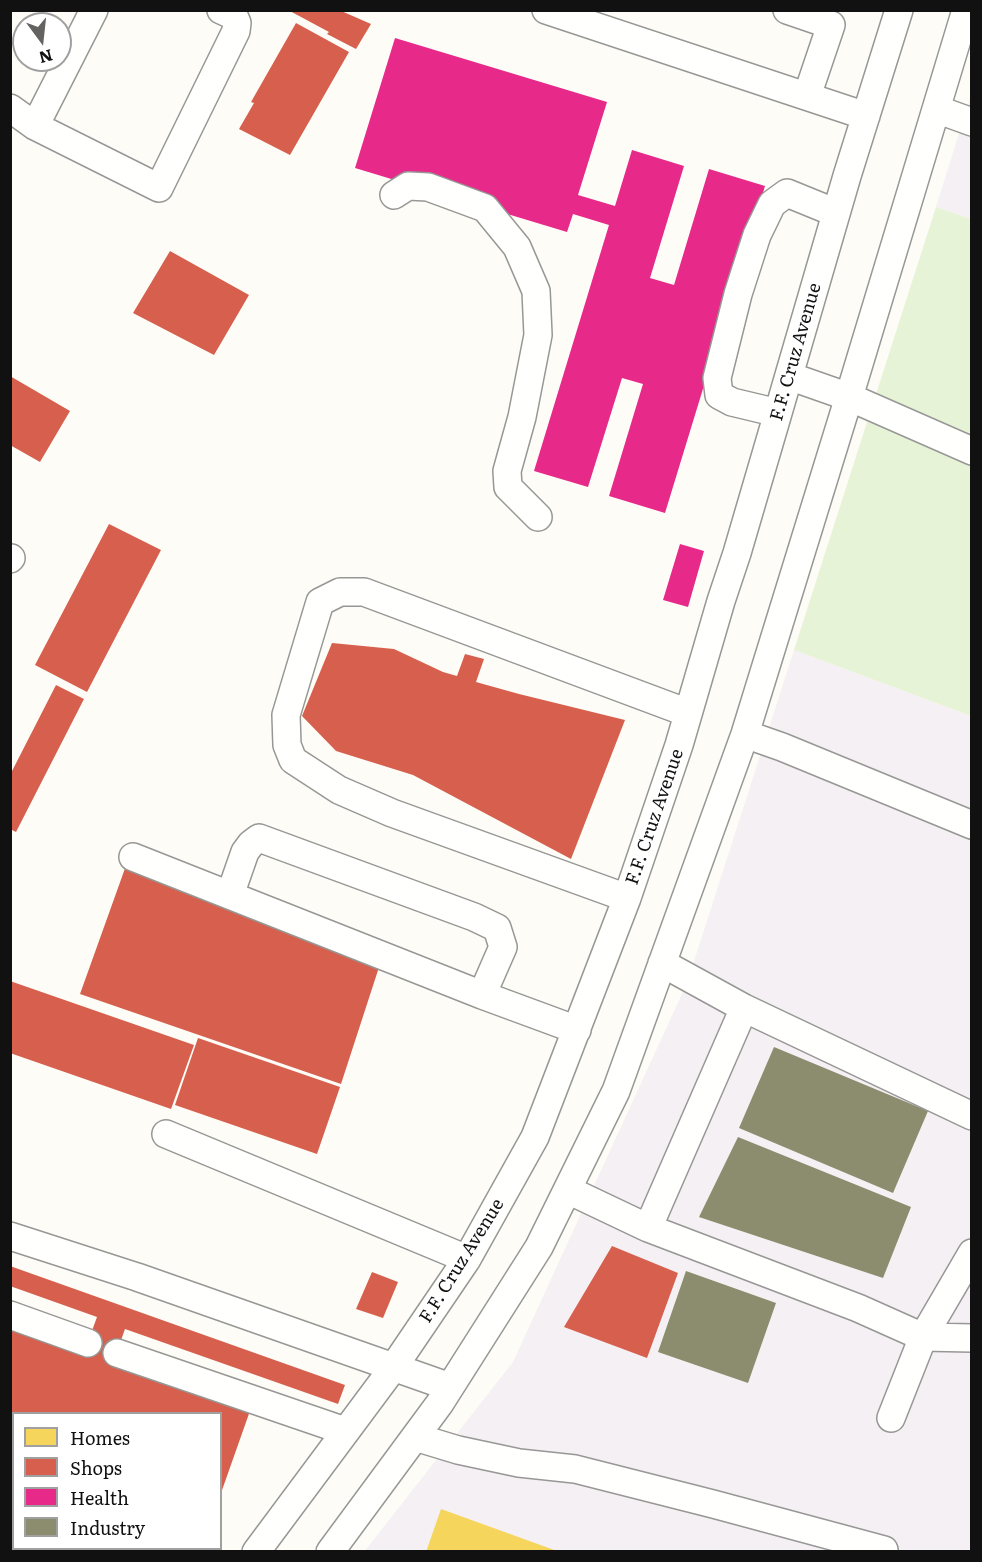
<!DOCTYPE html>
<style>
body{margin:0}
#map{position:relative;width:982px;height:1562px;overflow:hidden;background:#fdfcf7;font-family:Literata,serif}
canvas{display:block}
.frame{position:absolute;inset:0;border:12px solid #111;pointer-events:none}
.legend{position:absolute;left:12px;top:1412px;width:210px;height:138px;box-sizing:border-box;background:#fff;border:2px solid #a0a0a0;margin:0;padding:8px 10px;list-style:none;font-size:18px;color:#111}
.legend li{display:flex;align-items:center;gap:12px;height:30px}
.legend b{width:30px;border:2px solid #a0a0a0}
.north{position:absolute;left:12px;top:12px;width:60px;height:60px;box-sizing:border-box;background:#fff;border:2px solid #a0a0a0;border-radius:50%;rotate:165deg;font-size:16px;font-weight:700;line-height:24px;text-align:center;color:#111}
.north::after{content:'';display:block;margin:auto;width:21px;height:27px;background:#646362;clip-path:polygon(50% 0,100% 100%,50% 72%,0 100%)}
</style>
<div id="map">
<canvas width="982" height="1562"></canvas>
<div class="frame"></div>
<ul class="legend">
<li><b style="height:16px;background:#f6d55c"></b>Homes</li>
<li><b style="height:16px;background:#d6604d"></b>Shops</li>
<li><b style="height:16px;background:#e7298a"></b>Health</li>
<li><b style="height:16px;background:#8c8c6e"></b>Industry</li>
</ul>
<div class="north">N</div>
</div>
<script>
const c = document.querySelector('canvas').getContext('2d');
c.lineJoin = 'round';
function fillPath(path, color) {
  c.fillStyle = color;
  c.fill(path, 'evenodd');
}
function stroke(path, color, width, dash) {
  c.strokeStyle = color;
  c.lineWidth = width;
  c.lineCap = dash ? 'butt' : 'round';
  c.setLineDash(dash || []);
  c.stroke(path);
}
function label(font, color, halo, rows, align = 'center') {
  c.font = font + ' Literata,serif';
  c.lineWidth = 6;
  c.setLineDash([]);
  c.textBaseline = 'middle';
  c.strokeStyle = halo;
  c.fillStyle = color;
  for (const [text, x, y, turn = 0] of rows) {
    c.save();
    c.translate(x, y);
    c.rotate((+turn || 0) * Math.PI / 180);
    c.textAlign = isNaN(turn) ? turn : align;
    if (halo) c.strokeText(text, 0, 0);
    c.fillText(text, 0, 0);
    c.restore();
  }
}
fillPath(new Path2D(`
 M971 95V219L936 207Z
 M794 650 971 716V1551L364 1552 513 1362 687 983Z`), '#f5f0f3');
fillPath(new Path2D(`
 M936 207 971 219V716L794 650Z`), '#e7f3d7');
fillPath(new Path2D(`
 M441 1509 557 1551V1552H426Z`), '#f6d55c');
fillPath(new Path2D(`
 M288 10H339L371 24 356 49 327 34 329 32Z
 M296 23 349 52 290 155 239 129 254 103 251 102Z
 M170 251 249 295 214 355 133 313Z
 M10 376 70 411 40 462 10 445Z
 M109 524 161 550 87 692 35 665Z
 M332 643 394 649 443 672 457 676 465 654 484 659 476 682 519 694 625 720 571 859 413 775 336 751 302 716Z
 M56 685 84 699 16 832 10 829V775Z
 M128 860 382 958 341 1084 80 994Z
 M10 981 194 1045 171 1109 10 1053Z
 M198 1038 340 1087 317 1154 175 1105Z
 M612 1246 678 1273 647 1358 564 1327Z
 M10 1266 345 1385 338 1404 125 1329 114 1360 251 1408 221 1493 220 1414H14V1548H200L199 1552H10V1323L85 1350 97 1317 10 1286Z
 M372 1272 398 1282 383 1318 356 1309Z`), '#d6604d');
fillPath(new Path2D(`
 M395 38 607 102 578 195 615 206 632 150 684 166 650 278 674 285 709 169 765 186 665 513 609 496 643 384 622 378 588 487 534 471 609 225 573 214 567 232 355 168Z
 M680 544 704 551 688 607 663 600Z`), '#e7298a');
fillPath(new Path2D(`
 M774 1047 928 1111 893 1193 739 1128Z
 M738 1137 911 1207 883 1278 699 1217Z
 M686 1271 776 1303 748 1383 658 1352Z`), '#8c8c6e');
const minor = new Path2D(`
 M546 10 866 116
 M787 10 831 25 807 96
 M10 108 35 126 159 188 236 31 237 23 234 16 221 10
 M936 109 972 122
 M35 126 94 10
 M394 195 408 186 428 187 485 208 517 247 536 291 538 335 522 417 507 471 508 487 538 517
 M789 376 849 397 972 451
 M778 413 732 402 719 395 717 378 738 294 757 235 772 204 787 193 836 213
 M10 559 11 558
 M745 734 782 747 972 825
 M133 857 482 995 577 1030
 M230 895 245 852 251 844 259 838 474 917 497 928 503 947 482 995
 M627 898 392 813 339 790 293 760 287 745 286 715 320 602 340 592H364L688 713
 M662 963 744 1008 972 1116
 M166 1134 467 1259
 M568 1190 648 1228 858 1308 923 1337 972 1338
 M648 1228 744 1008
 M10 1236 137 1277 450 1387
 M10 1315 88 1343
 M117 1353 345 1431
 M891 1418 923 1337 972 1253
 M415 1437 458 1450 519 1463 575 1469 713 1504 884 1550
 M256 1552 393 1368 467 1259 535 1137 627 898 679 745 721 601 737 553 778 413 847 176 899 10
 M330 1552 440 1403 539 1247 616 1091 745 734 849 397 966 10`);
stroke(minor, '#979795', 30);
stroke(minor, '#fffffe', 27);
label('18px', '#111', '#fff', [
 ["F.F. Cruz Avenue",796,352,-74],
 ["F.F. Cruz Avenue",655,817,-71],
 ["F.F. Cruz Avenue",462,1261,-58]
]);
</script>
